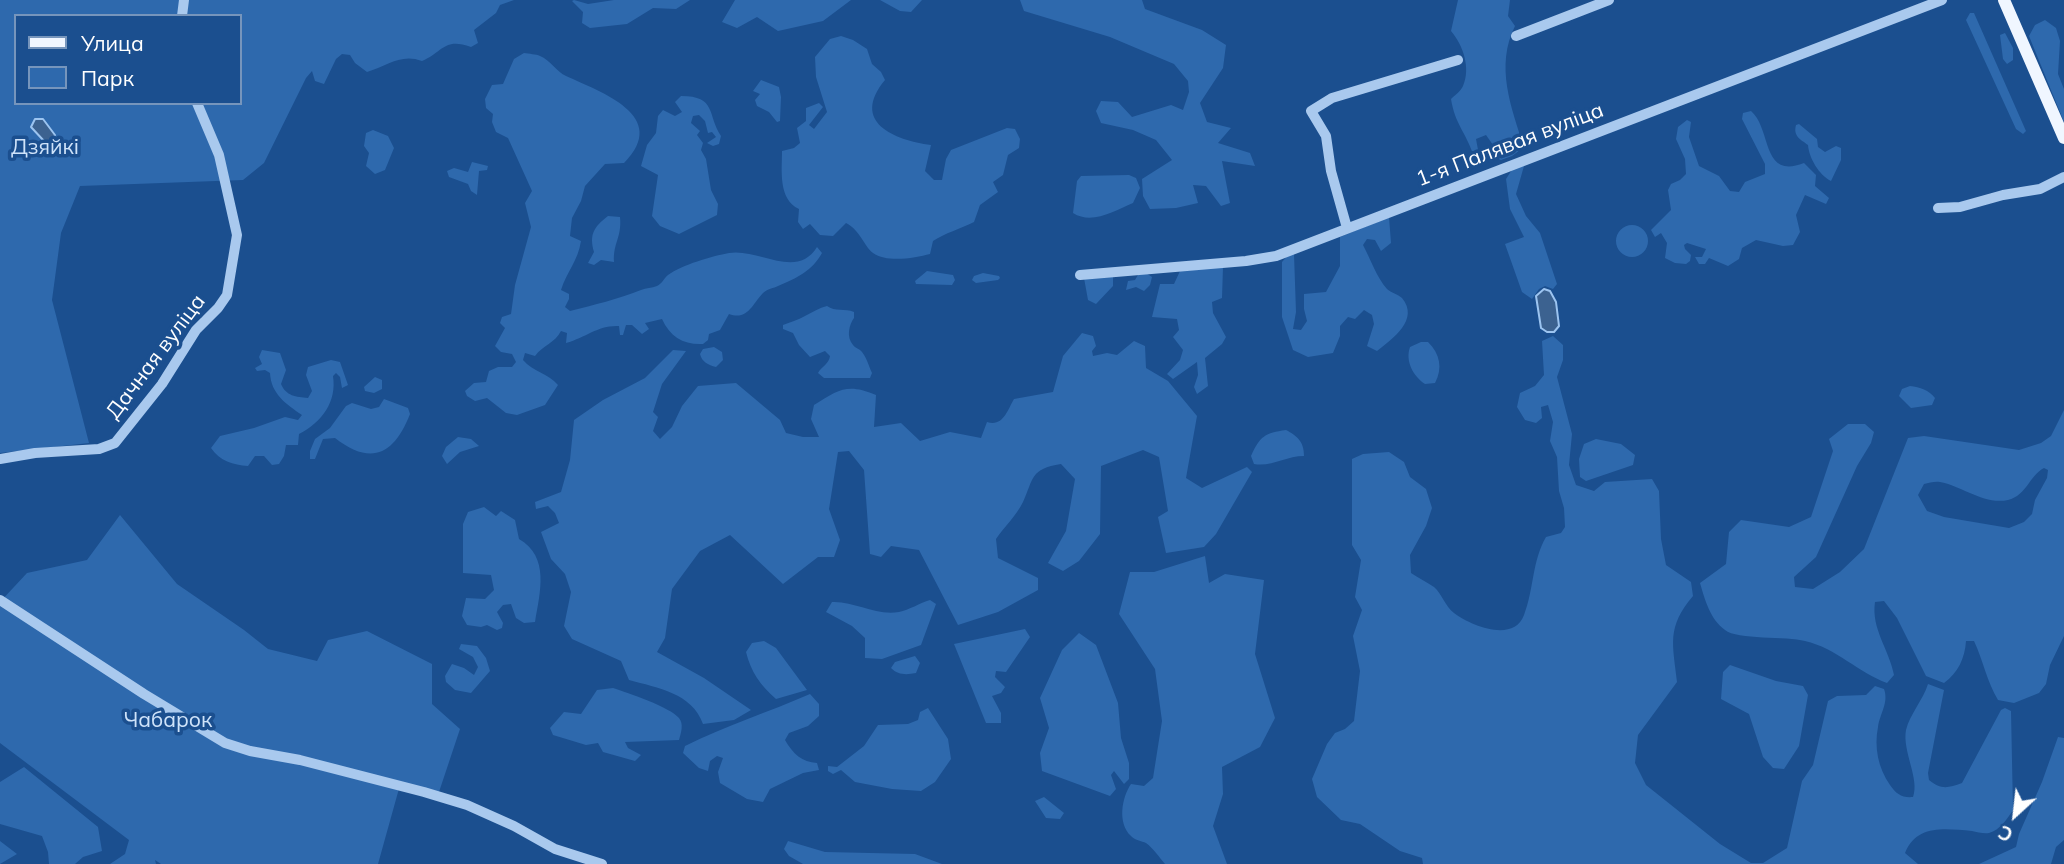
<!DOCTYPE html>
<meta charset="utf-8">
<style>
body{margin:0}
#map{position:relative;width:2064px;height:864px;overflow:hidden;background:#1b4f8f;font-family:Mulish,sans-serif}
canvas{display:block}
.legend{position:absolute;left:14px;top:14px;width:228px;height:91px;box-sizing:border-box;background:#1b4f8f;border:2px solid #7695bc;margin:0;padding:9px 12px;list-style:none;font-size:21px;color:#fff}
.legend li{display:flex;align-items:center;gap:14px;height:35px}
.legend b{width:35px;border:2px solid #7695bc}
.north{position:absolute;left:1980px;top:780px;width:70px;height:70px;-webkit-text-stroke:5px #1b4f8f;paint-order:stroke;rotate:207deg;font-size:19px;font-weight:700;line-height:28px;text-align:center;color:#fff}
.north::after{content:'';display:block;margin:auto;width:24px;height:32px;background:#fff;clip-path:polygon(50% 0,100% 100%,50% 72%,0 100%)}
</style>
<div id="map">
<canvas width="2064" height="864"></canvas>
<ul class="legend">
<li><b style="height:9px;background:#f0f6ff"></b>Улица</li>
<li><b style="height:19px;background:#2e69ad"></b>Парк</li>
</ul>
<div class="north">С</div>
</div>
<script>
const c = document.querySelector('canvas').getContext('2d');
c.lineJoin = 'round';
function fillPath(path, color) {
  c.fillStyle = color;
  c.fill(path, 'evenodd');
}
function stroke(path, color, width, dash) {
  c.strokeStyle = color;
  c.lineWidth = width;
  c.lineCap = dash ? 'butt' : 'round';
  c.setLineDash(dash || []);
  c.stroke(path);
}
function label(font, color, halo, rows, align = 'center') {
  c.font = font + ' Mulish,sans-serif';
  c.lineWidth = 7;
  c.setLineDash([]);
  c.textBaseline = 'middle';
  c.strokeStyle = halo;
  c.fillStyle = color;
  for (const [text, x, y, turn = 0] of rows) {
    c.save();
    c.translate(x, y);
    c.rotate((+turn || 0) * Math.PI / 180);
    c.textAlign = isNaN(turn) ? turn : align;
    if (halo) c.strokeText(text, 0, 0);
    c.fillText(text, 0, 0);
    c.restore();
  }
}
fillPath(new Path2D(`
 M0 0H514L500 5 496 13 474 30 478 43 471 47C444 37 443 52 422 61 401 53 387 66 367 72L355 63 350 55 342 54 336 59 324 84 315 81 312 71 306 78 264 163 243 180 80 186 61 233 52 300 89 443 0 453ZM16 16H240V103H16Z
 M574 0 588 4 614 0H690L676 9 653 8 627 24 590 28 582 23 583 12 572 1Z
 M735 0H851L823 21 778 31 757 17 737 28 722 22Z
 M880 0H922L911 12 900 11Z
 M1020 0H1142L1145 9 1202 30 1226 45 1223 68 1200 103 1207 122 1231 128 1218 143 1250 153 1255 166 1222 161 1230 203 1221 206 1206 186 1193 185 1198 203 1176 208 1150 209 1143 196 1142 179 1172 160 1156 140 1133 130 1101 123 1096 111 1101 101 1118 102 1132 117 1171 105 1183 110 1189 92 1188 81 1174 64 1110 37 1024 11Z
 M1458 0H1510L1508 16 1515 26C1495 66 1511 107 1524 147L1512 156 1501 160 1496 158 1493 145 1486 135 1476 139 1479 155 1473 154C1465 131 1455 124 1451 99 1455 95 1461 91 1463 86 1471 68 1463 45 1451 31Z
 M1970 13H1974L2026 131 2023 134 2016 129 1966 20Z
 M2045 20 2056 28 2060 41 2058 74 2064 89V122L2029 36 2035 25Z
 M2005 33 2013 48V60L2007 64 2003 59 2000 35Z
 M841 36 853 40 867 49 872 64 881 72 885 80C850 122 894 140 931 145L925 171 934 180H942L946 159 951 150 1007 128 1015 129 1020 139 1019 148 1008 155 1003 175 993 182 998 192 980 205 974 222C960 229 945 233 933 241L930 254C915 258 887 263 873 253 863 245 861 231 846 223L833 236 820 235 810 224 803 229 798 222 799 209C778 199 782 171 782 151L794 148 800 143 797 128 806 121V108L819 103 823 107 809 125 814 129 827 112 816 77 815 57 830 39Z
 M524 53C529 54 536 54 540 56 550 60 557 72 566 76 601 92 671 116 624 163L605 164 585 186 581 201 572 218 570 236 581 241C578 261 567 271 561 290L569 294V299L565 307 570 311C594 305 618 299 641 290 646 288 652 288 657 286 662 284 664 278 668 275 682 265 712 256 729 253 758 248 797 280 817 247L822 253C812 271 797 278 778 286 774 288 767 289 763 293 753 303 748 321 729 314L720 330 709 334 708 340 703 344C684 345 670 337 662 319L645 323 649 329 642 334 632 325H626L623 335H620L619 326C598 325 587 337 566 343L567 333 561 331C555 343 543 345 535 356L525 353 523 360C533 372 548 373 558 385L545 405 517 415 506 413 487 398 475 401 467 396 465 391 474 383 486 382 489 371 498 367H512L516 362 512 354 501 352 495 346 505 328 500 323 502 317 511 314 515 285 531 227 525 203 532 191 508 138 496 132 492 122 493 114 486 108 485 99 492 85 503 84 514 59Z
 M761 80 779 87 781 97 780 121 777 122 769 112 757 106 755 100 760 94 753 91Z
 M681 96C717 96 707 115 721 136L719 144 713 146 707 143 716 137 712 132 708 133 705 121 699 115 693 116 691 123 700 131 697 135 703 143 701 150 706 159 711 190 718 204 717 215 679 234 660 226 652 216 658 175 641 166 647 145 656 133 658 116 663 110 675 116 682 112 675 102Z
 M1751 111C1772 129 1761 180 1804 163L1816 175 1815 186 1829 198 1826 204 1805 195 1796 215 1800 232 1793 245 1783 246 1756 240 1742 248 1739 259 1728 266 1709 258 1705 264H1699L1695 257H1702L1706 249 1687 243 1684 245 1685 249 1691 255 1690 261 1686 264 1675 263 1665 258 1667 243 1661 233 1655 237 1651 230 1671 210 1668 190 1671 184 1680 180 1686 174 1685 159 1676 139 1678 127 1687 120 1691 122 1689 137 1699 166 1719 176 1730 191 1739 192 1745 182 1765 174V164L1742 119 1743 113Z
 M1799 124 1817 139 1818 147 1825 152 1836 146 1841 148V160L1831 181C1819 175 1809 158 1808 145 1800 139 1793 136 1796 125Z
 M373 130 388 136 394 148 385 170 375 174 366 166 369 153 364 146 366 133Z
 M472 162 488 166 487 170 479 171 477 195 471 191 468 184 449 177 447 171 454 168 468 172Z
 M1515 165 1524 166 1516 194 1526 216 1540 233 1557 284 1553 289 1545 286 1539 289 1532 299 1522 292 1505 244 1524 237 1510 209 1506 179Z
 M1129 175 1136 178 1140 188 1133 203C1114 211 1092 225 1073 213L1077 181 1081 176Z
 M608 216 620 217C622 238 613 242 614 262L601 260 594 265 588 263 594 252C589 234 594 227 608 216Z
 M1389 217 1391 243 1381 251 1375 240 1367 239 1363 245C1370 258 1377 278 1387 289 1391 293 1398 294 1402 298 1420 320 1392 339 1377 351L1367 346 1374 324 1372 315 1364 310 1355 319 1348 317 1340 326V336L1333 353 1308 357 1293 350 1282 317V262L1288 255 1294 254 1296 312 1293 329 1301 330 1307 321 1304 309V294L1326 292 1340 266V237Z
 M1616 241a16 16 0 1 1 32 0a16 16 0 1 1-32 0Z
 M1223 267 1222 298 1212 302 1213 313 1226 337 1222 344 1205 358 1208 386 1197 394 1194 387 1198 375 1197 362 1173 379 1167 374 1180 360 1183 350 1173 337 1179 330 1177 319 1152 317 1160 284H1174L1180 271Z
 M927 271 953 275 955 280 952 285 916 284 915 281Z
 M983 273 999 276 1000 278 998 280 976 283 972 280 974 276Z
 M1146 273 1152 277 1150 285 1144 291 1136 287 1126 290 1128 281 1135 280 1138 275Z
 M1113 276V286L1096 304 1088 300 1084 278Z
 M827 306C835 312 845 308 854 312V318C849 325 846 337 853 345 855 348 860 349 862 352 867 358 869 367 872 373L870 378H824L818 373C822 366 829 364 830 356L825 351 810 357 799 345 793 333 783 329V325C790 322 798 320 805 316 813 312 819 308 827 306Z
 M1082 333 1093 336 1096 346 1092 351 1093 356 1107 353 1117 355 1134 341 1145 346 1146 368 1168 381 1197 416 1186 478 1202 488 1247 467 1252 472 1216 534 1204 547 1166 553 1158 517 1168 511 1159 457 1143 450 1101 466 1100 534 1079 561 1063 571 1048 563 1066 531 1075 479 1061 464C1030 469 1034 478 1023 502 1017 515 1004 527 996 539L998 558 1038 578V590L998 612 958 625 919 550 891 546 881 557 870 554 864 470 849 451 838 452 829 509 840 540 834 557H818L783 584 730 535 700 551 672 589 665 638 657 652 704 678 751 710 734 720 703 724C692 693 658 688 629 680L621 661 572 639 564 626 571 592 565 574 551 559 541 532 559 523 555 513 548 506 536 509 535 502 561 492 570 460 574 420 603 400 645 378 673 350 686 351 662 384 653 412 658 417 653 431 660 439 672 427 682 406 698 386 736 383 780 420 786 433 803 437H819L811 419 814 405C839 389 848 383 876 395L874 427 901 423 920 441 950 432 981 438 987 422C1003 427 1007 411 1014 399L1053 392 1063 356Z
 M1553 336 1563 345V360L1557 377 1572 434 1569 465 1576 485 1594 491 1605 482 1652 479 1659 491 1661 539 1666 565 1691 582 1693 596C1666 628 1673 644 1677 682L1638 735 1635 763 1646 785 1720 844 1751 863H1763L1787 848 1802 781 1813 765 1828 701 1837 696 1866 695 1875 686 1884 689C1889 703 1880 713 1878 727 1874 747 1878 768 1890 785 1896 794 1902 798 1913 797 1920 779 1902 751 1906 730 1910 714 1923 700 1928 684L1944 690 1928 773 1929 780C1941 790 1948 788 1962 783L2001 710 2005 708 2011 711 2013 810C2007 819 2000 830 1989 833 1984 834 1977 832 1972 831 1945 829 1917 824 1905 853L1918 864H1423L1422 858 1400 851 1360 824 1341 820 1317 797 1312 779 1327 744 1335 733 1345 729 1354 721 1360 671 1353 636 1362 610 1355 597 1361 560 1352 545V459L1363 454 1389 452 1404 462 1410 477 1426 489 1432 508 1426 526 1410 555 1411 573C1418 578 1427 582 1434 587 1442 594 1445 606 1454 613 1471 626 1514 643 1524 615 1534 589 1532 561 1546 537L1561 533 1565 527 1564 508 1559 491 1557 457 1550 441 1553 422 1548 405 1541 407 1542 418 1536 423 1525 420 1517 407 1520 393 1535 386 1544 375 1542 341Z
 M1421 342H1428C1440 354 1443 368 1435 383L1425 384C1413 376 1405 361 1410 347Z
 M714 347 722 352 723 360 716 367C708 365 702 362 700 354L703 349Z
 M262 350 280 353 286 370 281 384C286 396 296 397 308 398L312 391 306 375 308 367 331 360 340 362 348 385 342 388 340 377 336 373 333 376C337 402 322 422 299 434L298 445H286L284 456 279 464 272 465 264 456H255L248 466C233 465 220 461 211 448L220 436 254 428 285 417 298 420 302 415C286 404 271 394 270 373L265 370 257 371 255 368 262 364 259 357Z
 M375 377 382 380V389L374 393 365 391 364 387Z
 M1910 386C1920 387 1929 390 1935 398L1932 405 1911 408 1899 396 1902 389Z
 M384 399 408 408 410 414C394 455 371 466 335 438L323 439 315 459H310V451L315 439 330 428 346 406 352 403 371 409 379 407Z
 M2064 410V636L2050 665 2046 684 2039 693 2014 703 1998 700C1987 682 1983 660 1974 641H1966C1965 658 1958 673 1944 683L1926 676 1897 618 1884 601 1875 602C1871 629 1889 649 1894 675L1887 683C1859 673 1836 648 1805 641 1787 636 1737 640 1725 630 1710 619 1705 600 1700 583L1726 564 1729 532 1741 520 1789 527 1811 517 1833 451 1829 439 1848 424H1865L1874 432 1871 443 1857 466 1816 557 1794 577 1795 587 1813 589 1840 572 1864 549 1908 438 1924 436 2019 450 2041 443 2051 436ZM2044 468 2048 470 2047 478 2035 500 2032 514 2024 522 2009 528 1944 517 1927 511 1918 495 1924 484C1929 483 1935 481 1940 482 1962 486 1984 505 2008 500 2027 495 2029 476 2044 468Z
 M1286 430C1297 436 1304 441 1304 456 1286 456 1272 467 1254 464L1251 456C1260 436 1265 433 1286 430Z
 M458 437 471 439 479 446 460 452 447 464 442 456 446 447Z
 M1596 439 1621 444 1635 455 1633 465 1586 481 1580 477 1579 459 1584 444Z
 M484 507 496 516 501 511 515 520 519 539C550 557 540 592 535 622L524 623 516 618 511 604 503 605 497 612 503 623 502 628 497 630 487 625 481 627 467 625 462 616 466 598 485 599 494 590 491 575 463 573V524L468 512Z
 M120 515 177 584 244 630 268 649 317 661 328 640 367 631 432 664V704L460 729 439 792 400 785 378 864H161L155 860 156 864H110L125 854 129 840 0 743V602L27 573 87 560Z
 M1205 556 1209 583 1225 574 1264 580 1255 654 1275 718 1260 747 1222 767 1223 794 1213 826 1227 864H1165C1159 857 1153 848 1146 843 1142 841 1134 840 1131 836 1117 823 1122 797 1131 784L1144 786 1153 778 1162 721 1155 669 1119 614 1130 572H1154Z
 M930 600 936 604 921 645 882 659 865 658V638L852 626 826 612 832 602C855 601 875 616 899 612 909 610 920 603 930 600Z
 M1025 629 1030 637 1006 672 996 671 995 677 1005 687 1001 693 992 696 1001 713V723H986L954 644Z
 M1079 633 1096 645 1118 703 1121 738 1129 763V779L1124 784 1114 771 1111 775 1116 789 1110 796 1042 771 1040 753 1049 728 1040 698 1062 650Z
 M764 641 776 648 807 690 776 699C760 685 751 672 746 652L752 643Z
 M461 644 477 646 486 658 490 671 471 693 455 690 446 682 445 676 452 664 464 668 474 675 478 667 473 657 459 649Z
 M915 656 920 663 916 673C906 675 898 675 891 668L895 662Z
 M1730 665 1776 681 1803 686 1808 695 1799 746 1784 769 1773 768 1763 757 1749 714 1721 699 1723 672Z
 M613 688C628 693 670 707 679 718 684 724 681 733 679 740L625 742 628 748 641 755 635 761 603 752 598 743 586 745 553 735 550 728 564 712 581 714 597 690Z
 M810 694 819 704V716L808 726 789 733 785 740C793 754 802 762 817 763L819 770 803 773 770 789 763 802 747 799 720 783 718 772 723 758 717 756 710 761 708 771 699 768 683 753 685 746C725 726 769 712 810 694Z
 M928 708 948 739 951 759 935 782 921 791 892 789 855 782 841 770 833 774 828 771V766L837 767 864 746 878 725 908 724 918 720 920 712Z
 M2058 737 2064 738V840L2056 847 2051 864H1979L2016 847 2019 834 2042 782Z
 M24 767 98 827 102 851 83 857 75 864H49L48 852 42 836 0 824V782Z
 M1044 797 1064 813 1060 819 1046 818 1035 801Z
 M0 841 17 854 0 864Z
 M788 841 825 852 915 854 942 864H803L789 856 784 849Z`), '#2e69ad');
const water = new Path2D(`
 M35 119H43L55 135 52 142 44 141 31 127Z
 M1544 289 1550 291 1556 302 1559 326 1554 332H1547L1541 328 1536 296Z`);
fillPath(water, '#3c6290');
stroke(water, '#9cc4f0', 2);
stroke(new Path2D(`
 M182 16 184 0
 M1516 36 1609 0
 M1938 208 1960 207 2003 195 2040 189 2064 177
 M1347 228 1331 171 1326 136 1311 111 1332 98 1458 60
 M1080 275 1246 261 1276 256 1942 0
 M0 459 35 453 99 449 115 443 162 384 196 330 218 308 227 295 237 235 219 155 197 103
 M0 600 144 694 225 743 250 751 300 760 424 792 467 805 514 826 555 849 602 864`), '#a9c9ee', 10);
stroke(new Path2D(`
 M2004 0 2064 138`), '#f0f6ff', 12);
label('21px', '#fff', '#1b4f8f', [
 ["1-я Палявая вуліца",1510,145,-21],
 ["Дачная вуліца",156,357,-53]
]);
label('21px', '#cfe3fa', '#1b4f8f', [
 ["Дзяйкі",45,148],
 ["Чабарок",168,721]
]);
</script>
